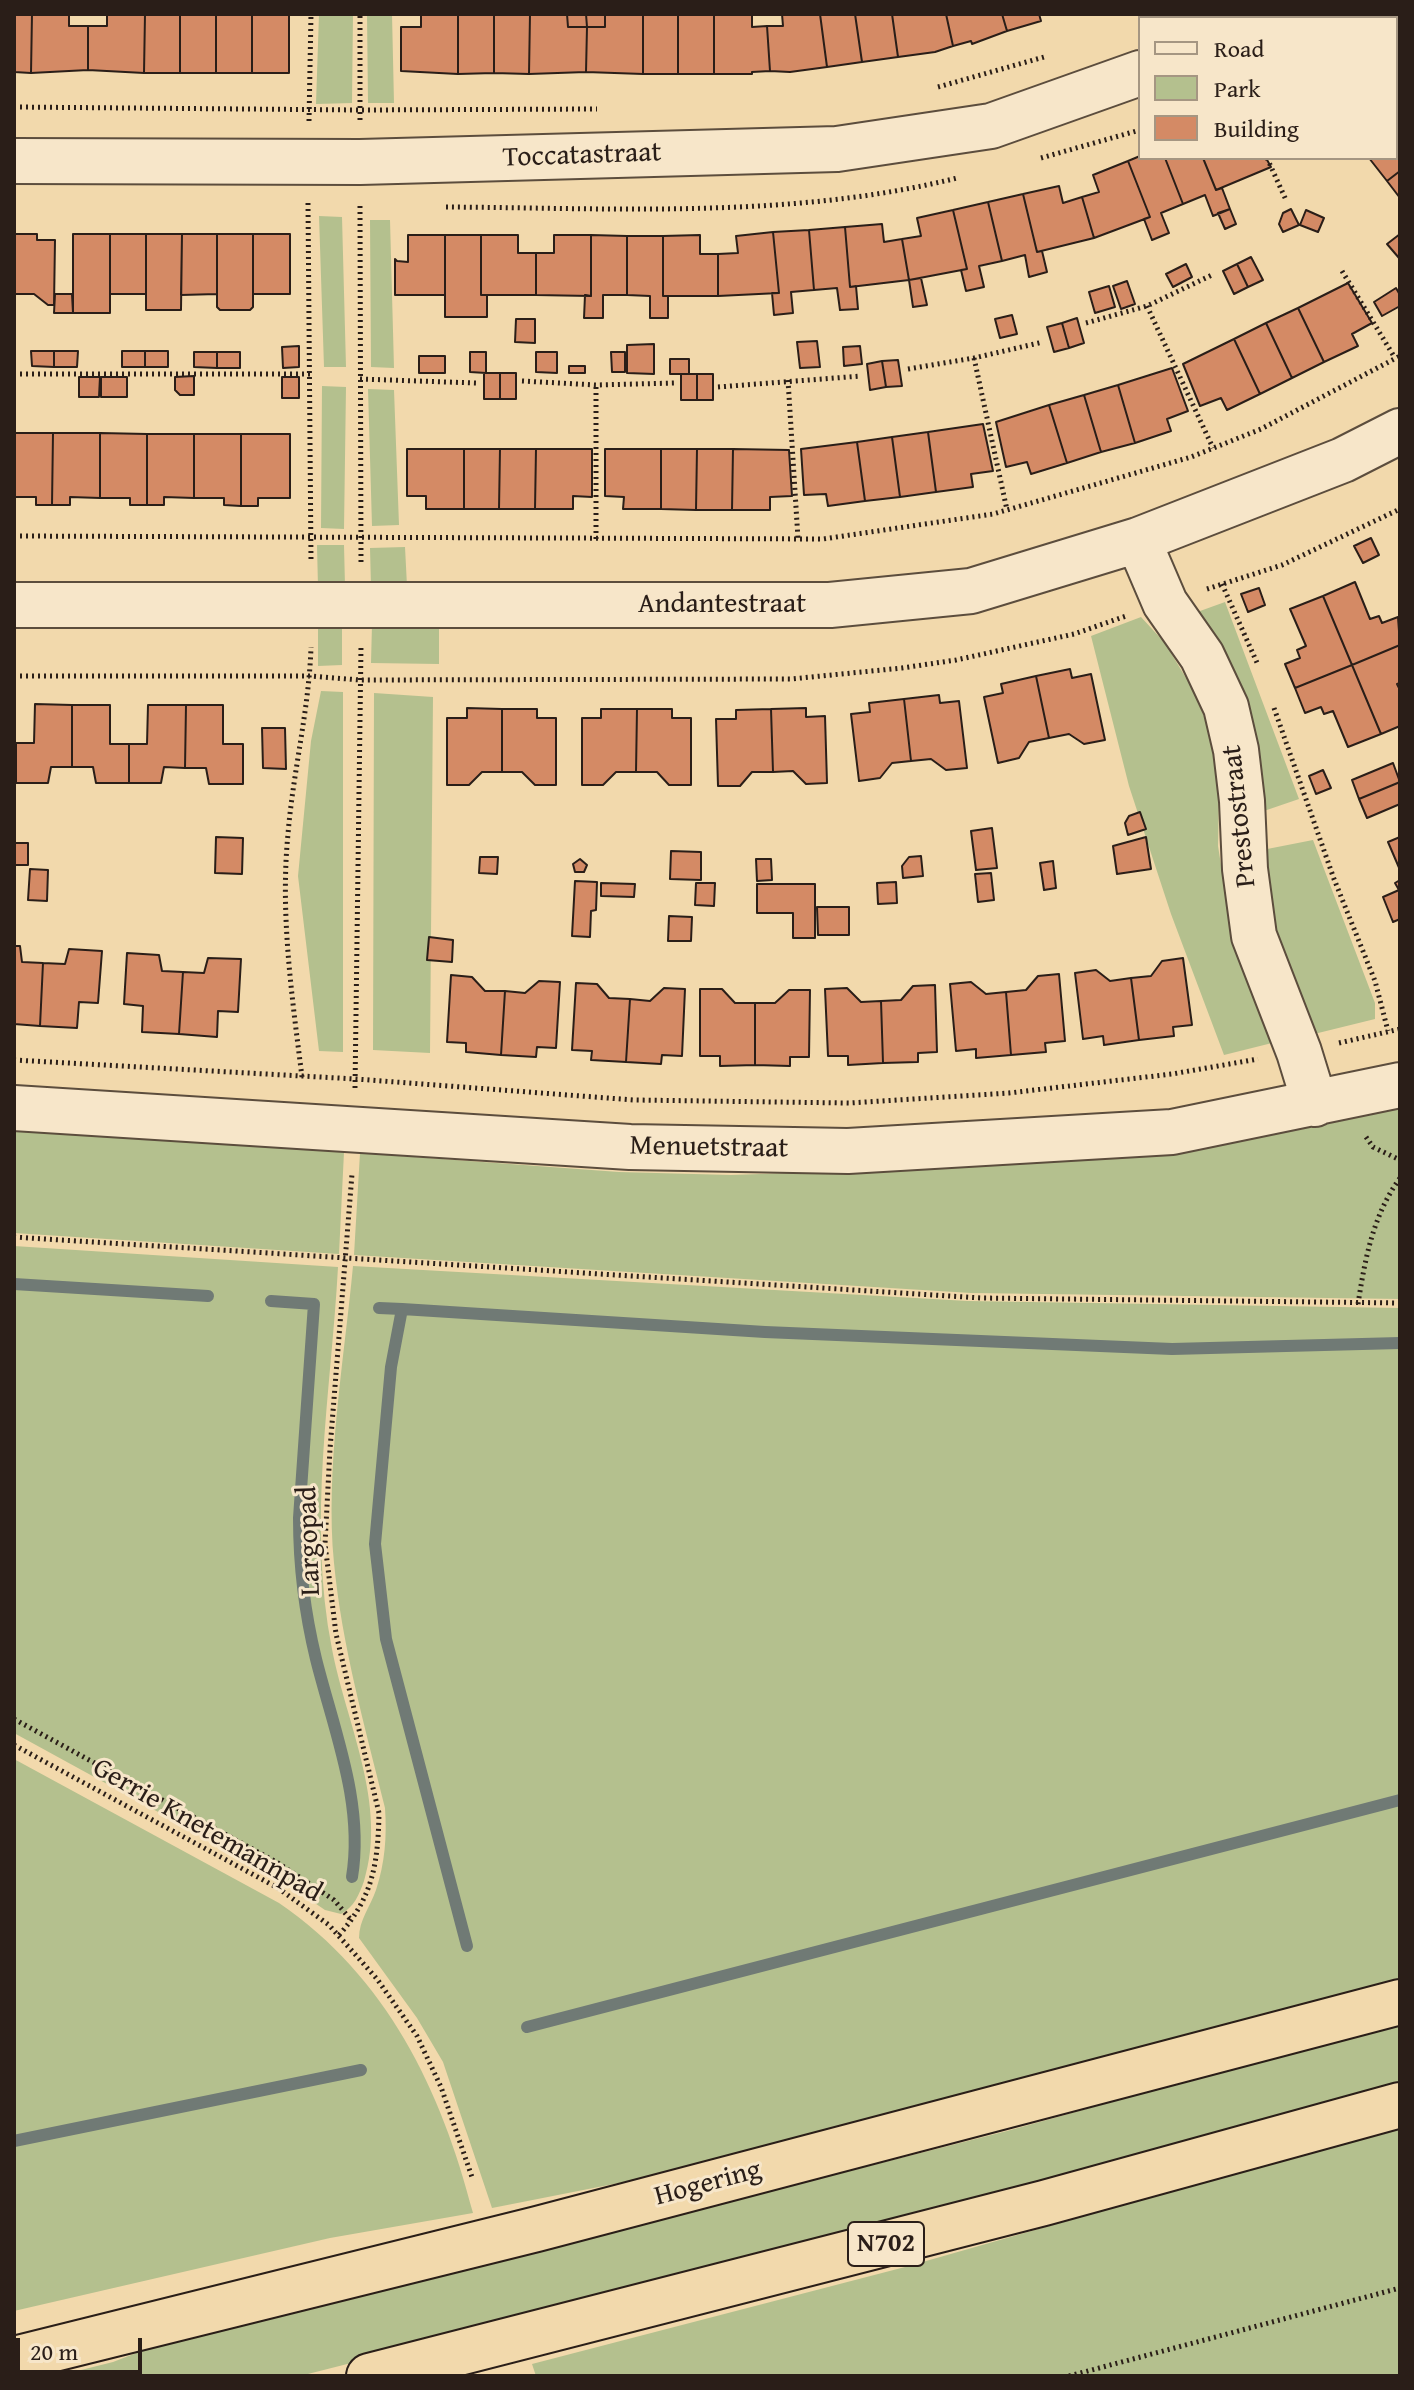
<!DOCTYPE html>
<style>
body{margin:0}
#map{position:relative;width:1414px;height:2390px;overflow:hidden;background:#f2d9ac;font-family:"Gentium Book Plus",serif}
canvas{display:block}
.frame{position:absolute;inset:0;border:16px solid #2a1e18;pointer-events:none}
.legend{position:absolute;left:1138px;top:16px;width:260px;height:144px;box-sizing:border-box;background:#f7e6c9;border:2px solid #a59682;margin:0;padding:10px 14px;list-style:none;font-size:24px;color:#2a1e18}
.legend li{display:flex;align-items:center;gap:16px;height:40px}
.legend b{width:40px;border:2px solid #a59682}
.scale{position:absolute;left:16px;top:2338px;width:126px;height:36px;box-sizing:border-box;border:4px solid #2a1e18;border-top:0;padding-left:10px;font-size:24px;line-height:28px;white-space:nowrap;color:#2a1e18;-webkit-text-stroke:6px #f7e6c9;paint-order:stroke}
</style>
<div id="map">
<canvas width="1414" height="2390"></canvas>
<div class="frame"></div>
<ul class="legend">
<li><b style="height:10px;background:#f7e6c9"></b>Road</li>
<li><b style="height:22px;background:#b4c08e"></b>Park</li>
<li><b style="height:22px;background:#d48a65"></b>Building</li>
</ul>
<div class="scale">20 m</div>
</div>
<script>
const c = document.querySelector('canvas').getContext('2d');
c.lineJoin = 'round';
function fillPath(path, color) {
  c.fillStyle = color;
  c.fill(path, 'evenodd');
}
function stroke(path, color, width, dash) {
  c.strokeStyle = color;
  c.lineWidth = width;
  c.lineCap = dash ? 'butt' : 'round';
  c.setLineDash(dash || []);
  c.stroke(path);
}
function label(font, color, halo, rows, align = 'center') {
  c.font = font + ' "Gentium Book Plus",serif';
  c.lineWidth = 6;
  c.setLineDash([]);
  c.textBaseline = 'middle';
  c.strokeStyle = halo;
  c.fillStyle = color;
  for (const [text, x, y, turn = 0] of rows) {
    c.save();
    c.translate(x, y);
    c.rotate((+turn || 0) * Math.PI / 180);
    c.textAlign = isNaN(turn) ? turn : align;
    if (halo) c.strokeText(text, 0, 0);
    c.fillText(text, 0, 0);
    c.restore();
  }
}
fillPath(new Path2D(`
 M319 14H353L352 103 316 104Z
 M367 14H392L394 103H368Z
 M319 216 342 217 346 367H324Z
 M370 220H390L394 368 371 367Z
 M322 386 346 387 344 529 321 528Z
 M368 389 394 390 399 525 372 526Z
 M317 545H344L345 586 318 587Z
 M405 547 407 586 371 587 370 548Z
 M1225 602 1299 799 1261 812 1189 615Z
 M1141 617 1165 643 1192 688 1211 733 1219 793 1218 846 1233 941 1248 984 1276 1042 1224 1055 1171 914 1129 786 1091 636Z
 M318 623 342 624V665L318 666Z
 M372 624H439V664L371 663Z
 M321 691 343 692V1052L319 1051 298 876 311 741Z
 M374 693 433 697 430 1053 373 1050Z
 M1313 840 1375 1003V1019L1310 1035 1292 1011 1257 851Z
 M1400 1102V1299L971 1293 354 1255 360 1153 619 1172 731 1175 850 1171Z
 M14 1130 344 1152 339 1254 14 1233Z
 M14 1246 338 1267C331 1395 307 1521 332 1649 346 1723 388 1804 364 1881 359 1895 354 1907 341 1914L325 1910 275 1876 14 1733Z
 M353 1266 968 1301 1400 1308V1980L700 2167 492 2208 443 2062 417 2018 359 1938C359 1920 370 1907 376 1890 385 1863 387 1836 385 1808 365 1727 342 1646 334 1563 325 1469 344 1361 353 1266Z
 M14 1759 279 1903C387 1977 441 2089 473 2213L330 2238 14 2311Z
 M1400 2022V2083L796 2250 300 2376H57L113 2362 144 2350 1007 2131Z
 M1400 2126V2376H536L532 2364 905 2267Z`), '#b4c08e');
stroke(new Path2D(`
 M14 1284 208 1296
 M271 1301 314 1304 299 1518C299 1565 305 1614 316 1659 334 1731 364 1803 352 1877
 M379 1308 402 1309
 M467 1946 386 1639 375 1544 391 1367 402 1309 765 1332 1172 1349 1400 1343
 M527 2027 1400 1800
 M14 2141 361 2070`), '#707a75', 12);
const building = new Path2D(`
 M14 14H32L31 73 14 72Z
 M32 14H69V26H88V70L31 73Z
 M107 14H145L144 73 88 70V26H107Z
 M145 14H180V73H144Z
 M180 14H216V73H180Z
 M216 14H252V73H216Z
 M252 14H289V73H252Z
 M421 14H458V74L401 71V27H421Z
 M458 14H494V73L458 74Z
 M494 14H530L529 74 494 73Z
 M530 14H567L568 27H587L586 72 529 74Z
 M567 14H586L587 27H568Z
 M586 14H605V27H587Z
 M605 14H643V74L586 72 587 27H605Z
 M643 14H678V74H643Z
 M678 14H714V74H678Z
 M714 14H752V27L767 26 770 71 752 72V74H714Z
 M782 14H820L827 67 790 72 770 71 767 26H783Z
 M820 14H855L862 62 827 67Z
 M855 14H892L898 57 862 62Z
 M892 14H946L953 46 935 52 898 57Z
 M946 14H1002L1007 31 972 44 971 41 953 46Z
 M1002 14H1039L1041 21 1007 31Z
 M1400 101V171L1387 181 1369 158H1396V104Z
 M1140 156 1165 158 1183 204 1161 213 1169 233 1152 240 1144 219 1150 217 1128 161Z
 M1165 158H1203L1216 190 1222 188 1230 209 1213 216 1205 195 1183 204Z
 M1203 158H1266L1271 167 1216 190Z
 M1128 161 1150 217 1094 238 1082 197 1099 192 1093 175Z
 M1400 171V198L1387 181Z
 M1059 186 1063 203 1082 197 1094 238 1037 252 1023 194Z
 M1023 194 1037 252 1042 251 1047 272 1029 277 1025 255 1002 261 988 202Z
 M988 202 1002 261 979 266 984 287 966 291 961 270 967 269 953 210Z
 M1230 209 1236 224 1225 229 1218 213Z
 M1291 209 1299 225 1283 232 1279 224 1283 213Z
 M953 210 967 269 909 280 902 239 921 236 917 218Z
 M1306 210 1324 218 1318 232 1300 225Z
 M882 224 884 242 902 239 909 280 850 287 845 227Z
 M845 227 850 287 856 286 858 309 840 310 837 288 814 290 809 230Z
 M809 230 814 290 791 292 793 313 774 315 772 293H779L773 232Z
 M773 232 779 293 718 296V254L738 253 736 236Z
 M14 234H37V240H55L54 305H48L34 294H14Z
 M73 234H110V313H73Z
 M110 234H146V294H110Z
 M146 234H182L181 310H146Z
 M182 234H217V294L181 295Z
 M217 234H253V307L250 310H220L217 307Z
 M253 234H290V294H253Z
 M1400 234V257L1399 258 1387 244Z
 M408 235H445V295H395V259L397 261 408 262Z
 M445 235H481V295H487V317H445Z
 M481 235H518V253H536V295H481Z
 M554 235H591V296L536 295V253H554Z
 M591 235 627 236V295H603V318H584L585 295 591 296Z
 M700 235V254H718V296H663V236Z
 M627 236H663V296H668V318H650V296L627 295Z
 M1251 257 1263 280 1248 287 1237 264Z
 M1186 264 1192 277 1173 287 1166 274Z
 M1237 264 1248 287 1234 294 1223 271Z
 M921 278 927 305 913 307 909 280Z
 M1127 281 1135 304 1121 309 1113 286Z
 M1348 283 1372 323 1352 334 1358 346 1324 362 1298 308Z
 M1109 286 1115 307 1095 313 1089 292Z
 M1396 288 1400 295V306L1382 316 1374 302Z
 M55 294H72L73 313H54Z
 M1298 308 1324 362 1292 378 1266 323Z
 M1012 315 1017 334 1000 338 995 319Z
 M1077 318 1084 343 1069 348 1062 323Z
 M516 319H535V343L515 342Z
 M1062 323 1069 348 1054 352 1047 327Z
 M1266 323 1292 378 1260 394 1234 339Z
 M1234 339 1260 394 1227 410 1221 398 1200 406 1183 364Z
 M817 341 820 367 800 368 797 342Z
 M654 344V374L627 373V345Z
 M299 346V367L283 368 282 347Z
 M860 346 862 364 844 366 843 347Z
 M31 351H54V367L32 366Z
 M54 351H78L77 367H54Z
 M122 351H145V367H122Z
 M145 351H168V367H145Z
 M194 352H217V368L194 367Z
 M217 352H240V368H217Z
 M470 352H486V373L470 372Z
 M536 352H557V373L536 372Z
 M611 352H625V372H612Z
 M419 356H445V373H419Z
 M670 359H689V374H670Z
 M898 360 902 386 886 387 882 361Z
 M882 361 886 387 870 390 867 364Z
 M569 366H585V373H569Z
 M1172 368 1188 411 1167 419 1171 431 1135 443 1118 385Z
 M484 373H500V399H484Z
 M500 373H516V399H500Z
 M681 374H697V400H681Z
 M697 374H713V400H697Z
 M194 376V395H180L175 390V377Z
 M79 377H100L99 397H79Z
 M101 377H127V397H101Z
 M282 377H299V398H282Z
 M1118 385 1135 443 1101 452 1084 395Z
 M1084 395 1101 452 1067 463 1049 405Z
 M1049 405 1067 463 1031 474 1027 462 1006 467 996 422Z
 M983 424 993 471 971 474 973 487 936 492 928 432Z
 M928 432 936 492 900 497 892 437Z
 M14 433H53L52 505H36V497H14Z
 M53 433H100V498L70 497V505H52Z
 M100 433 147 434V505H130V498H100Z
 M147 434H194V498L164 497V505H147Z
 M194 434H241V506L224 505V498H194Z
 M241 434H290V498H258V506H241Z
 M892 437 900 497 865 501 857 442Z
 M857 442 865 501 828 506 826 494 804 495 801 449Z
 M407 449H464V509H426V496H407Z
 M464 449H500L499 509H464Z
 M500 449H536L535 509H499Z
 M536 449H592V497L573 496V509H535Z
 M605 449H661V509H623L624 497 605 496Z
 M661 449H697L696 510 661 509Z
 M697 449H733L732 510H696Z
 M733 449 789 450 792 496 770 497V510H732Z
 M1371 538 1379 555 1363 563 1354 546Z
 M1355 582 1370 619 1379 616 1382 623 1398 617 1400 645 1352 665 1323 596Z
 M1259 588 1265 605 1248 612 1241 594Z
 M1323 596 1352 665 1295 688 1285 664 1300 658 1297 650 1306 646 1290 609Z
 M1400 645V683L1397 684 1400 690V726L1381 734 1352 665Z
 M1352 665 1381 734 1348 747 1333 711 1324 714 1321 707 1305 713 1295 688Z
 M1070 669 1072 678 1091 674 1105 740 1084 744 1069 734 1049 738 1036 676Z
 M1036 676 1049 738 1029 742 1019 758 998 763 984 697 1003 693 1001 684Z
 M939 695 940 703 959 701 967 768 946 770 931 759 911 761 904 699Z
 M904 699 911 761 892 763 880 778 859 781 851 714 870 712 869 703Z
 M35 704 72 705V767H51L48 783H16V743H34Z
 M72 705H110V744H129V783H96L93 767H72Z
 M148 705H186L185 768 164 767 161 783H129V744H147Z
 M186 705H223V744H243V784H209L206 768H185Z
 M467 708 502 709V772H482L469 785H447V718H467Z
 M806 708V717L825 716 827 783 806 784 793 771 773 772 771 709Z
 M502 709H537V718H556V785H535L522 772H502Z
 M601 709H637L636 772H616L603 785H582V718H601Z
 M637 709H672V718H691V785H669L657 772H636Z
 M771 709 773 772H752L740 786H718L716 719H736V710Z
 M262 728H285L286 769 263 768Z
 M1393 763 1400 782 1359 799 1352 780Z
 M1323 770 1331 788 1316 794 1309 776Z
 M1400 782V804L1367 818 1359 799Z
 M1140 812 1146 829 1128 835 1125 823 1129 816Z
 M992 828 997 868 976 870 971 831Z
 M216 837 243 838 242 874 215 873Z
 M1146 837 1151 869 1117 874 1113 846Z
 M1400 837V870L1388 842Z
 M15 843H28V865H15Z
 M671 851 701 852V880L670 879Z
 M921 856 923 876 903 878 902 866 909 857Z
 M480 857H498L497 874 479 873Z
 M580 859 587 865 584 872H575L573 864Z
 M756 859H771L772 880 757 881Z
 M1053 861 1056 888 1044 890 1040 863Z
 M30 869 48 870 47 901 28 900Z
 M991 873 994 900 978 902 975 874Z
 M1400 880V919L1393 922 1383 897 1399 890 1395 883Z
 M575 881 597 882 596 910 591 911 590 937 572 936Z
 M896 882 897 903 878 904 877 883Z
 M601 883 635 884 634 897 601 896Z
 M696 883H715L714 906 695 905Z
 M757 884H815V938H793V913H757Z
 M817 907H849V935H818Z
 M669 916 692 917 691 941H668Z
 M429 937 453 940 452 962 427 960Z
 M14 946H20L22 962 43 963 40 1026 14 1024Z
 M69 949 102 951 98 1003 79 1002 77 1028 40 1026 43 963 65 964Z
 M127 953 159 955 162 971 183 972 179 1034 142 1032 143 1006 124 1004Z
 M208 958 241 959 238 1012 218 1011 217 1037 179 1034 183 972 204 973Z
 M1183 958 1192 1025 1173 1027 1174 1036 1139 1040 1131 978 1151 976 1162 961Z
 M1096 970 1110 981 1131 978 1139 1040 1104 1045 1103 1036 1083 1039 1075 973Z
 M1059 974 1065 1041 1045 1043 1046 1052 1011 1055 1006 992 1026 990 1038 976Z
 M451 975 472 977 485 991H505L501 1055 466 1052V1043L447 1042Z
 M539 981 560 982 556 1048 537 1047 536 1057 501 1055 505 991 525 993Z
 M971 982 986 994 1006 992 1011 1055 976 1058V1049L956 1051 950 984Z
 M576 983 597 984 609 998 630 999 626 1062 591 1060 592 1051 572 1050Z
 M935 985 937 1052 918 1053V1062L883 1063 881 1001 901 1000 913 986Z
 M664 988 685 989 682 1056 662 1055 661 1064 626 1062 630 999 650 1001Z
 M847 988 861 1002 881 1001 883 1063 848 1065V1056H828L825 989Z
 M700 989H722L735 1003H755V1065L720 1066V1056H700Z
 M789 990H810L809 1057H790V1066L755 1065V1003H775Z`);
fillPath(building, '#d48a65');
stroke(building, '#2a1e18', 2);
const minor = new Path2D(`
 M1267 18 1276 14
 M14 161 360 162 837 149 991 126 1140 73
 M1138 540 1165 603 1202 656 1226 707 1236 750 1242 801 1245 869 1254 936 1299 1052 1315 1104
 M14 605H830L971 591 1138 540 1343 460 1400 431
 M14 1108 630 1147 848 1151 1172 1132 1400 1085`);
const highway = new Path2D(`
 M14 2359 537 2229 1400 2002
 M369 2376 1044 2203 1400 2105`);
stroke(minor, '#5c4d3d', 48);
stroke(highway, '#2a1e18', 48);
stroke(new Path2D(`
 M1143 14 1144 18
 M1361 14 1364 18
 M1160 18 1168 14
 M1350 18 1354 14
 M1396 58 1400 63
 M938 87 1044 57
 M14 107 360 110 597 109
 M360 120V14
 M309 121 311 14
 M1041 158 1140 130
 M1267 158 1286 200
 M308 203 311 561
 M360 206 361 564
 M446 207C615 208 792 219 957 178
 M1342 271 1395 358
 M1147 306 1213 448
 M1086 323 1147 306 1214 274
 M974 358 1007 510
 M908 369 974 358 1043 342
 M14 374H310
 M360 379 476 383
 M788 380 798 539
 M522 381 596 385 675 383
 M718 387 861 376
 M14 536 823 539 993 514 1191 457 1261 429 1400 356
 M596 539V385
 M1222 584 1258 665
 M1207 589 1282 565 1400 509
 M14 676H310L360 680 791 679 902 668 956 660 1074 634 1126 616
 M1274 708 1334 879 1375 981 1388 1031
 M1339 1043 1400 1029
 M14 1060 356 1079 634 1100 849 1103 1009 1093 1172 1074 1258 1059
 M302 1077C292 997 280 914 288 834 293 772 309 710 311 647
 M355 1088 361 646
 M1366 1137 1373 1147 1400 1160
 M14 1237 981 1298 1400 1303
 M1358 1304C1365 1259 1373 1215 1400 1178
 M14 1719 278 1863 334 1900 352 1921
 M14 1745 278 1888 329 1925 377 1979 417 2036 441 2087 473 2180
 M339 1935C373 1897 378 1863 379 1813L336 1634 325 1544 330 1449 352 1174
 M1069 2376 1400 2288`), '#2a1e18', 5, [2, 4]);
stroke(minor, '#f7e6c9', 44);
stroke(highway, '#f2d9ac', 44);
for (const [x, y, w] of [
 [886,2244,76]
]) {
  const box = new Path2D();
  box.roundRect(x - w / 2, y - 22, w, 44, 6);
  c.fillStyle = '#f7e6c9';
  c.fill(box);
  stroke(box, '#2a1e18', 2);
}
label('bold 26px', '#2a1e18', null, [
 ["N702",886,2244]
]);
label('28px', '#2a1e18', '#f7e6c9', [
 ["Toccatastraat",582,156,-2],
 ["Andantestraat",722,605],
 ["Prestostraat",1240,816,-96],
 ["Menuetstraat",709,1148,1],
 ["Largopad",310,1541,-92],
 ["Gerrie Knetemannpad",207,1831,30],
 ["Hogering",708,2184,-15]
]);
</script>
